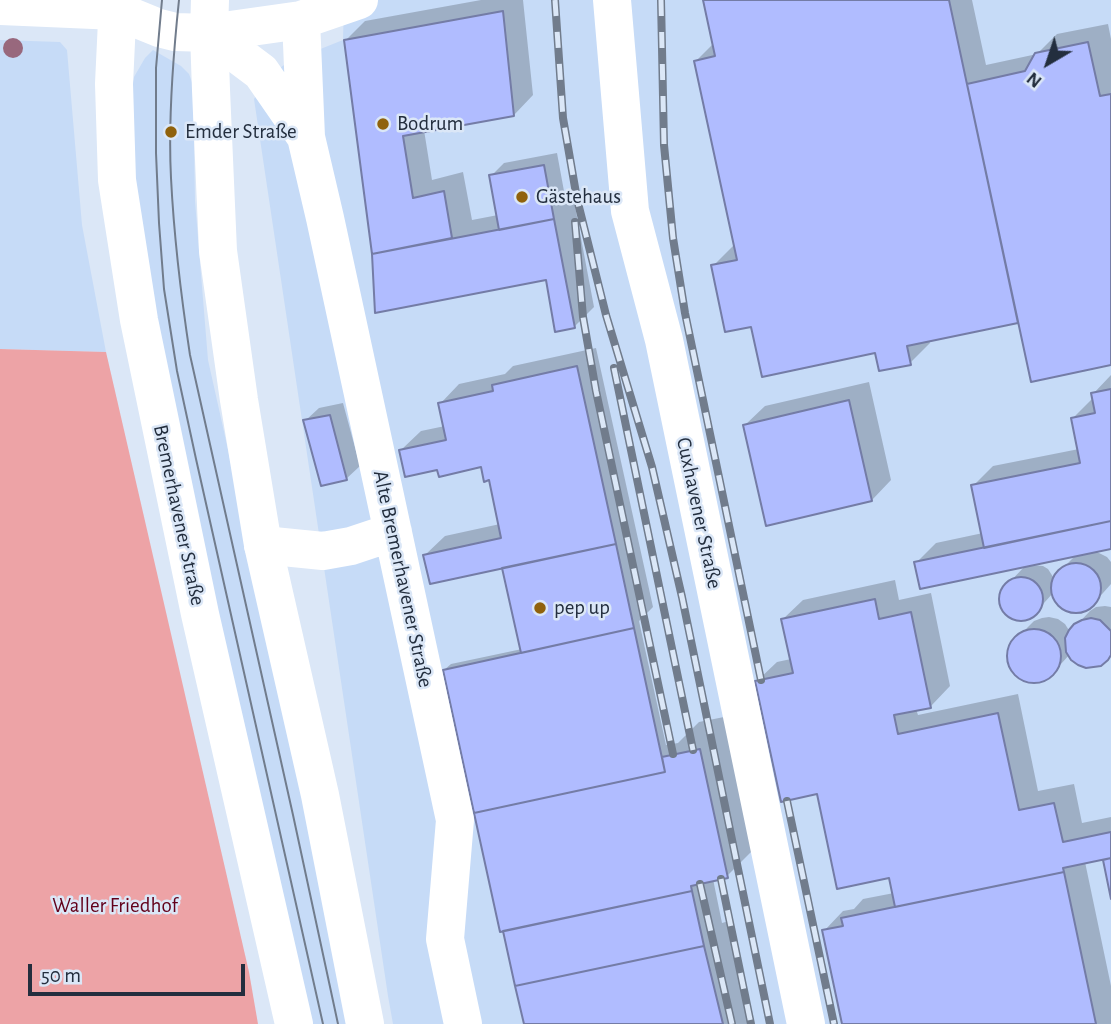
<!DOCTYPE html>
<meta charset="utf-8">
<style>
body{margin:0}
#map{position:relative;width:1111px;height:1024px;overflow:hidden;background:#dbe7f7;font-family:"Alegreya Sans",sans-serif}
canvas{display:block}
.north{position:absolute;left:1013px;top:28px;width:70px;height:70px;-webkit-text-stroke:5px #dbe7f7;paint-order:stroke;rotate:219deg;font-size:19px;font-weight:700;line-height:28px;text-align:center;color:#232e3e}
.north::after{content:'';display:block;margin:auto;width:24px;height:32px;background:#232e3e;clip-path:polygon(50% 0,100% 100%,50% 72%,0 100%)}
.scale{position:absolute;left:28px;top:964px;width:217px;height:32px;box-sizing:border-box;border:4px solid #232e3e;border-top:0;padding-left:9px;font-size:21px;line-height:24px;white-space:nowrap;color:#232e3e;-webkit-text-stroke:5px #dbe7f7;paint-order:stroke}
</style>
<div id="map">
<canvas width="1111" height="1024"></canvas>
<div class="north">N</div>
<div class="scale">50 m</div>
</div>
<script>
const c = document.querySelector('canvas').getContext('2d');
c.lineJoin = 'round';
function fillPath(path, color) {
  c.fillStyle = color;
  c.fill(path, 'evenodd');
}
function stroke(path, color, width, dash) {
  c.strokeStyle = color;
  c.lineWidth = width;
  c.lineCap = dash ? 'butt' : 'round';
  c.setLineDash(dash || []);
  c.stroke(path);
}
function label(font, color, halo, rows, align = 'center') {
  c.font = font + ' "Alegreya Sans",sans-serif';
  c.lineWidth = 5;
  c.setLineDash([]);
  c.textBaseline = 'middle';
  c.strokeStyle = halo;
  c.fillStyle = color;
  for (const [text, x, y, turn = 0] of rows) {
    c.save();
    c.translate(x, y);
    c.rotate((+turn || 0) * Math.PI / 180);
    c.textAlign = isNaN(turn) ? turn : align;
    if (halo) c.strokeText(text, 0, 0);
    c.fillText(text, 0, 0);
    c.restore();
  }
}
fillPath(new Path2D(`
 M344 0H1111V1024H393L388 996 254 99 272 74 288 62 343 40Z
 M0 40 60 42 67 50 82 225 106 352 0 349Z
 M153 50 181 66 189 74 193 85 195 201 208 360 356 1024H310L172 412 135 200 129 102 134 77 145 58Z`), '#c6dbf7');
fillPath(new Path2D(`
 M0 349 106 352 249 972 258 1024H0Z`), '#eda3a6');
fillPath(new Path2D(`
 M481 0H523L533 95 514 115 424 130 432 180 463 172 472 220 498 215 491 176 504 163 557 153 566 202 574 201 594 307 574 327 547 278 376 311 374 253 345 41 365 21Z
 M704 0H972L986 65 1037 54 1057 34 1108 24 1111 39V363L1019 321 929 340 930 343 910 363 876 351 753 325 713 266 733 246H735L696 61 714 43Z
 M596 348 653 607 639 621 666 745 678 743 699 722 734 715 762 841 727 876 713 879 722 923 729 921 754 1024H526L444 670 451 664 522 649 504 566 425 555 445 536 500 524 490 478 482 465 439 468 401 450 421 431 445 426 440 404 459 384 505 374 513 366Z
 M1111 375V547L1095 551 1107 557 1111 562V584L1095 602 1088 607 1081 610H1071L1063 607 1058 601 1053 593 1035 613 1027 617 1020 619 1014 617 1003 608 1001 602V595L1004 588 1026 565 916 563 936 543 983 533 973 486 993 466 1079 449 1073 418 1092 399 1093 394ZM1077 554 1057 574 1055 580 1048 569 1043 566 1032 565Z
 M869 382 891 480 872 500 745 425 765 406Z
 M343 403 360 466 346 479 305 421 319 408Z
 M895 580 899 600 931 593 950 686 931 706 916 709 918 715 1018 694 1038 791 1074 784 1082 823 1111 817V891L1104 858 1085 862 1111 986V1024H844L824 931 843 911 854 909 863 899 894 893 891 876 819 792 757 681 777 662 791 659 783 619 803 600Z
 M1105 606 1111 607V655L1070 654 1051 675 1040 681 1031 682 1023 679 1016 674 1011 667 1009 658 1010 649 1013 642 1034 621 1042 618 1049 617 1058 619 1065 624 1070 632 1090 611 1096 607Z`), '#0003');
const building = new Path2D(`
 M703 0H949L1018 323 907 346 911 365 879 371 875 353 762 377 751 327 725 332 711 265 737 260 694 61 715 56Z
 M503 11 514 116 403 136 413 198 444 191 452 238 372 254 344 40Z
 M1088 42 1100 96 1111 94V365L1031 382 967 84 1025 71 1035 53Z
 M544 165 554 219 499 230 489 175Z
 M554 219 575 328 555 332 546 280 375 313 372 254Z
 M577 366 616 544 430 584 423 555 501 538 489 480 484 482 481 467 439 477 437 470 405 477 399 450 446 440 438 403 493 391 492 385Z
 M1111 389V521L984 548 971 485 1080 463 1071 418 1095 413 1091 393Z
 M849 400 872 501 766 526 743 425Z
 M330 415 347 480 321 486 303 420Z
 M1111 521V549L920 589 914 562Z
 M616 544 634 628 521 653 502 568Z
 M1051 588a25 25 0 1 1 50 0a25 25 0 1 1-50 0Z
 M999 599a22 22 0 1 1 44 0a22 22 0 1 1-44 0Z
 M875 599 879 619 911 612 931 708 894 715 898 734 998 713 1019 810 1054 803 1063 842 1111 832V858L1063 868 1064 872 895 907 889 878 837 889 817 794 781 802 755 681 793 673 781 619Z
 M1091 618 1100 620 1111 631V655L1108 660 1101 666 1086 668 1078 665 1071 660 1066 652 1065 638 1069 630 1074 624 1082 620Z
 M634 628 665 772 474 813 443 670Z
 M1007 656a27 27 0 1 1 54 0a27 27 0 1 1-54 0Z
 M700 749 728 878 691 886 692 891 500 932 474 813 665 772 662 757Z
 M1111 858V899L1103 860Z
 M1064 872 1096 1024H842L822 930 843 926 841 918Z
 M692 891 704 946 515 986 503 931Z
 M704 946 723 1024H524L515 986Z`);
fillPath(building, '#b0bcff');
stroke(building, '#747ca6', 2);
stroke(new Path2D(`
 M612 0 630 211 664 340 806 1024
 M0 6 117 11
 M301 20 306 137 325 218 455 820 445 939 463 1024
 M209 33 301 20 359 0
 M209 33 261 72 306 137
 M263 545 323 551 351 546 393 532`), '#fff', 38);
stroke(new Path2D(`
 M118 0 114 84 117 180 139 320 200 614 294 1024
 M210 0 209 33 211 90 218 251 239 400 263 545 320 795 365 1024
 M117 11 159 28 175 32 209 33`), '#fff', 38);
stroke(new Path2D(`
 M162 0 156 68V153L159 223 164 289 177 371 196 459 323 1024
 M179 0C173 57 168 121 171 178 174 237 181 296 190 355L293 815 338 1024`), '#717c8c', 2);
const rail = new Path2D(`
 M555 0 563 118 577 199 606 315 652 467 682 597 770 1024
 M661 0 664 145 673 238 685 313 761 680
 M575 222 583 317 596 391 673 754
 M614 368 693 750
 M787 801 834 1024
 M721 879 751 1024
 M700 884 732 1024`);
stroke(rail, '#717c8c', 8);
stroke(rail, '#dbe7f7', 5, [16]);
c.fillStyle = '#98687d';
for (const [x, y] of [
 [13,48]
]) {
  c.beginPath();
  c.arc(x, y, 10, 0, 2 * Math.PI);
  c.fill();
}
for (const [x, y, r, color] of [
 [383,124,7,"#90620c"],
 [171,132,7,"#90620c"],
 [522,197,7,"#90620c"],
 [540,608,7,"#90620c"]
]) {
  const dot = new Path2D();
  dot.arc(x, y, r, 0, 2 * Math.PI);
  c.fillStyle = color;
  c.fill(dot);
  stroke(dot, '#dbe7f7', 2.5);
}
label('21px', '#232e3e', '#dbe7f7', [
 ["Bodrum",397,124],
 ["Emder Straße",185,132],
 ["Gästehaus",536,197],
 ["pep up",554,608]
], 'left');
label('21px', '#232e3e', '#dbe7f7', [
 ["Cuxhavener Straße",699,513,78],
 ["Bremerhavener Straße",179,515,78],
 ["Alte Bremerhavener Straße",403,579,78]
]);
label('21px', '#62001a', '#dbe7f7', [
 ["Waller Friedhof",115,906]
]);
</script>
